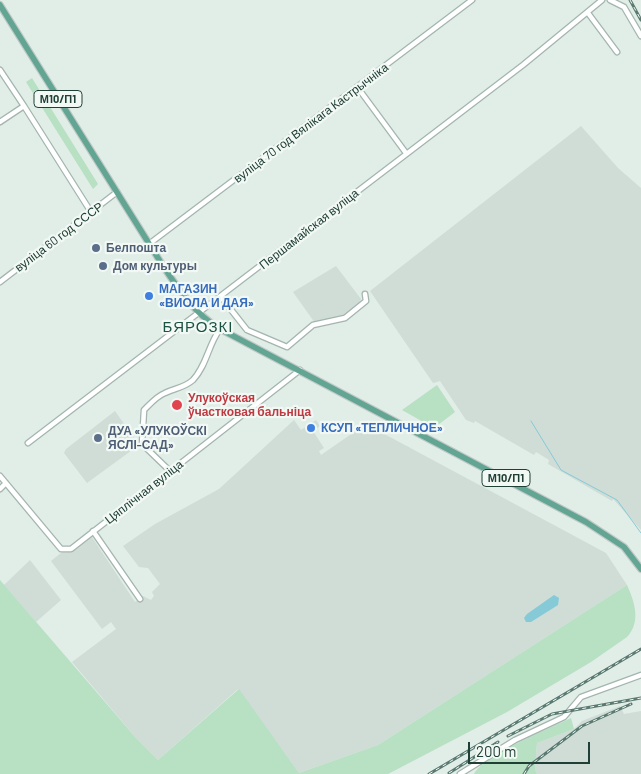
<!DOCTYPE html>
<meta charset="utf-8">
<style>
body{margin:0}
#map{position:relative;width:641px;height:774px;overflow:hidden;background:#e1ede7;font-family:Barlow,sans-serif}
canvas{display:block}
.scale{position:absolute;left:468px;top:742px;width:122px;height:22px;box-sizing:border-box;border:2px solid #203f36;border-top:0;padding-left:6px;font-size:15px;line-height:18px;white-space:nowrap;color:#203f36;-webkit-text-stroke:4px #f2f9f5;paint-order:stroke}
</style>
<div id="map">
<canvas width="641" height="774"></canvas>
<div class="scale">200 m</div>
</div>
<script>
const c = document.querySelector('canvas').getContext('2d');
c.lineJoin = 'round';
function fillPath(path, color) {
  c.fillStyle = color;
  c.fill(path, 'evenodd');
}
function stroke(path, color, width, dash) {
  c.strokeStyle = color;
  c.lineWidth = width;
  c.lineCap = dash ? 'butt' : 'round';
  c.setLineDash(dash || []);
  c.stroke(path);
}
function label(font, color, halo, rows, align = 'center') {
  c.font = font + ' Barlow,sans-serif';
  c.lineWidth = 4.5;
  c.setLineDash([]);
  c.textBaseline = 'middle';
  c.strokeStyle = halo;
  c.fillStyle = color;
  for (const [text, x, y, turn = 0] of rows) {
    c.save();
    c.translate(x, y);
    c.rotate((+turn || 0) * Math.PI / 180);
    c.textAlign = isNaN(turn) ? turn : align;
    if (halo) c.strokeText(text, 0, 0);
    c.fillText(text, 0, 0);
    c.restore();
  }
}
fillPath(new Path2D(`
 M581 126 618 168 641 188V530L613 499 612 501 548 464 549 460 536 452 534 455 475 421 474 423 466 420 440 381 433 383 370 291Z
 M336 266 361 299 359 304 340 318 315 323 293 292Z
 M115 411 139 445 87 483 64 453 66 449Z
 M294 420 301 430 316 420 320 426 313 431 324 448 319 451 321 455 357 430 362 422 606 553 627 585 378 745 299 773 238 689 158 760 136 738 72 662 116 629 111 622 102 629 51 561 88 531 135 602 143 596 151 600 154 596 152 592 160 584 148 568 139 567 123 546 155 524 219 489Z
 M30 560 61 600 36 622 4 585Z
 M620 706 624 714 641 711V774H537L535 769 537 743 574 729 582 721Z`), '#cfddd6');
fillPath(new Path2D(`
 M32 78 98 184 93 189 26 82Z
 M437 385 455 412 434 428 402 410Z
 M0 580 136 738 158 760 239 689 299 773 378 745 627 585C635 603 641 622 627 637L591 662 507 712 388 774H0Z
 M571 718 574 729 537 743 535 769 537 774H474C485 754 549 729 571 718Z`), '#b8e0c2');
fillPath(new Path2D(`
 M554 595 559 598 558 605 531 622H526L524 618 527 614Z`), '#85cad6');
stroke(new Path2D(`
 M531 421 561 470 617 500 641 533`), '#85cad6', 1);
const minor = new Path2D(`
 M610 0 624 7 641 36
 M588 13 617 52
 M0 70 24 106
 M358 88 406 153
 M0 122 24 106 91 212
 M149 244 472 0
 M0 282 117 192
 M221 297 247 330 287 347 313 325 345 318 366 301 365 294
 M28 443 523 65 602 0
 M170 471 142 444 144 410C151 403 157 396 165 393 175 388 184 388 193 380 207 365 208 345 220 329
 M0 476 61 549H71L300 370
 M0 489 6 483
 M93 531 140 599
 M460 774 515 740 564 717 581 697 641 675`);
const major = new Path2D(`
 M0 5 163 266C180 291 194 313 220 329L586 522 624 547 641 569`);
stroke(minor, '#a3b5ae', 7);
stroke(major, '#c1c9c7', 8);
stroke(minor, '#fff', 4.5);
stroke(major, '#62a593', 5.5);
const rail = new Path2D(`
 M630 0 641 20
 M508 736 552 714 641 698
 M449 773 498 742
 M429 774 641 649
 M524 774 529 766 582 726 631 704`);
stroke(rail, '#5a7a71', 3);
stroke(rail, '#f2f9f5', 1, [4]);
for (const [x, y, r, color] of [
 [96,248,5,"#5c6f8a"],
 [103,266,5,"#5c6f8a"],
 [149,296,5,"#3f7fe0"],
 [177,405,6,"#e0444e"],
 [311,428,5,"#3f7fe0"],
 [98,438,5,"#5c6f8a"]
]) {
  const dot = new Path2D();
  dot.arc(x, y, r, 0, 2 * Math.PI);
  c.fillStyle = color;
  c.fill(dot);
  stroke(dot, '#f2f9f5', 2);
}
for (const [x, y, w] of [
 [58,99,48],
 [506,478,48]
]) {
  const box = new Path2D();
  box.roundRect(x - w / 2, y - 8.5, w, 17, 4);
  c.fillStyle = '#f2f9f5';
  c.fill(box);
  stroke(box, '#203f36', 1);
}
label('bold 11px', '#203f36', null, [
 ["М10/П1",58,99],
 ["М10/П1",506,478]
]);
label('12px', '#203f36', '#f2f9f5', [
 ["вуліца 70 год Вялікага Кастрычніка",311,123,-37],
 ["Першамайская вуліца",309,229,-38],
 ["вуліца 60 год СССР",59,237,-37],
 ["Цяплічная вуліца",144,492,-38]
]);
label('bold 12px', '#4e5e75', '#f2f9f5', [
 ["Белпошта",106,248],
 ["Дом культуры",113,266],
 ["ДУА «УЛУКОЎСКІ",108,431],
 ["ЯСЛІ-САД»",108,445]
], 'left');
label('bold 12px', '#366cbe', '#f2f9f5', [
 ["МАГАЗИН",159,289],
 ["«ВИОЛА И ДАЯ»",159,303],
 ["КСУП «ТЕПЛИЧНОЕ»",321,428]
], 'left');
label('bold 12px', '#be3a42', '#f2f9f5', [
 ["Улукоўская",188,398],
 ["ўчастковая бальніца",188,412]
], 'left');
c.letterSpacing = '1px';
label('15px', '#1a5244', '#f2f9f5', [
 ["БЯРОЗКІ",198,327]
]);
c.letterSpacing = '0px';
</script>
